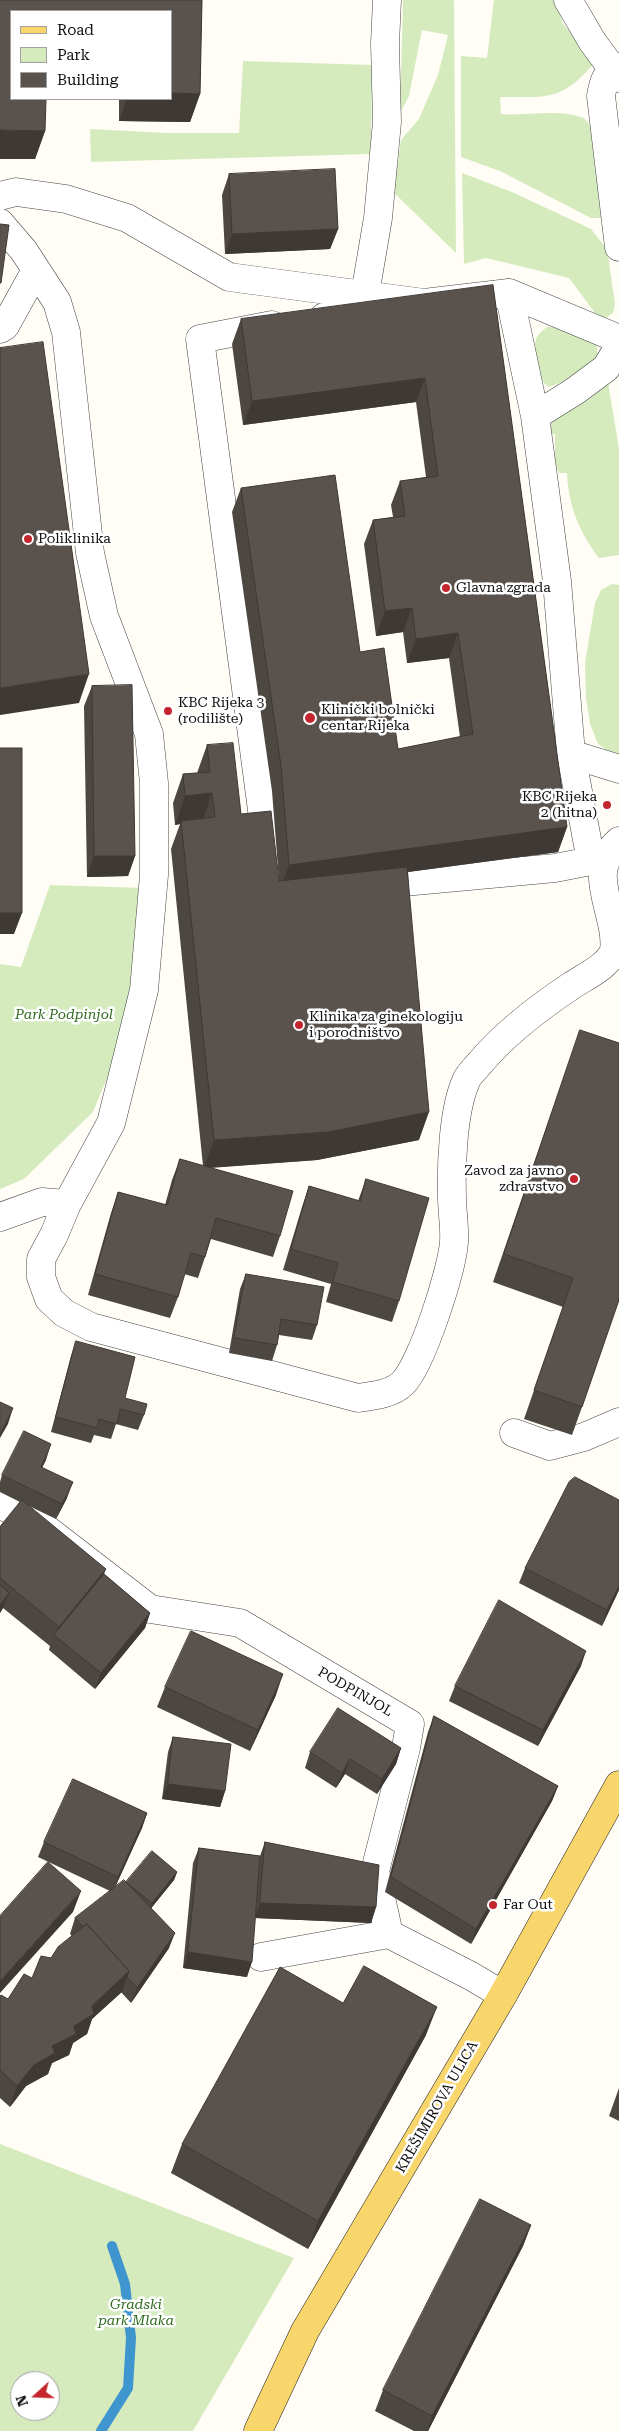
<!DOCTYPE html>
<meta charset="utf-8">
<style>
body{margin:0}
#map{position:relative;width:619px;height:2431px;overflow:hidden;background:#fffdf5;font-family:"Roboto Serif",serif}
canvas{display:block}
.legend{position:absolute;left:10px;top:10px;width:162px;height:90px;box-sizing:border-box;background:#fff;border:1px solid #a0a0a0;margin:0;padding:6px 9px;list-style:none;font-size:15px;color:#111}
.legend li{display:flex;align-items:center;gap:10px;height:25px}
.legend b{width:25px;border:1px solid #a0a0a0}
.north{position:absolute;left:10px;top:2371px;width:50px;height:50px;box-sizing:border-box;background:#fff;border:1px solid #a0a0a0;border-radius:50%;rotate:250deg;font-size:14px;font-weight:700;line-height:20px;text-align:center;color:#111}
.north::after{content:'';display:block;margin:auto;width:18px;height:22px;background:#c4262e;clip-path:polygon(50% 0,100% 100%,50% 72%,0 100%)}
</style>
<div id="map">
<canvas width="619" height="2431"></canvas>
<ul class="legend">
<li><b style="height:6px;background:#f9d66b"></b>Road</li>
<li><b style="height:14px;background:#d5ebbd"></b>Park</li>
<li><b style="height:14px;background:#5a524d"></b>Building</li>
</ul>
<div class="north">N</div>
</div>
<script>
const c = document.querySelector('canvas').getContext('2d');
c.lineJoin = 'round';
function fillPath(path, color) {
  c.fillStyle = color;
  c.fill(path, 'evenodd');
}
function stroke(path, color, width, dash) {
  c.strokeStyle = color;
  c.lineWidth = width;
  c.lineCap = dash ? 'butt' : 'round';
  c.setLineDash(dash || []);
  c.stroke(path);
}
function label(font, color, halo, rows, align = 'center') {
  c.font = font + ' "Roboto Serif",serif';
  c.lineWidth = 5;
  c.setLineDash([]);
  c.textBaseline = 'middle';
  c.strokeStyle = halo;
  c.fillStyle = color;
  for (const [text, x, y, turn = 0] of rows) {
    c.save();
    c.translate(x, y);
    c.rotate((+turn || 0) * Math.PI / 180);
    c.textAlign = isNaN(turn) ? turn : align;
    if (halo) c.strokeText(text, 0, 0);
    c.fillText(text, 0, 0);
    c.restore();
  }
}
fillPath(new Path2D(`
 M403 0H454L456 253 391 190 398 163 401 140 419 119 438 75 448 35 422 30 409 96 400 113Z
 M494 0H555L563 24 596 61C562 101 550 97 500 97L501 114C526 116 556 109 581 117 602 123 601 197 603 218H591L500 171 461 157V56L487 58Z
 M243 61 372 65 371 154 91 162 90 129 167 133H239Z
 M462 173 512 192 591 229 607 249 615 304 613 313 604 319 598 317 569 278 486 258 464 264Z
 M547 327H558L596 343C597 347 598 351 597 355 592 367 560 384 549 387 538 382 533 351 536 339 538 334 542 331 547 327Z
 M608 382 619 449V555L599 558C580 533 568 506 567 473H559L555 463V434L548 435 549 417Z
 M612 584 619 585V759L598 744 590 724 586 698 585 663 595 603 601 590Z
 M50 885 145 888 135 1010 93 1112 24 1179 0 1189V964L21 967Z
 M0 2144 294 2258 193 2431H0ZM20 2381H50V2411H20Z`), '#d5ebbd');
stroke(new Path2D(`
 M101 2431 128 2388 131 2338 125 2284 112 2246`), '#3f96cf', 10);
const minor = new Path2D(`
 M568 0 592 41 619 78
 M619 67C606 72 603 83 601 96L619 247
 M0 196 16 192 66 199 127 218 229 277 424 303 509 293 619 339
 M0 223 24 251 57 302 66 332 90 553 104 616 149 734 154 783V875L144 990 111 1123 67 1204 54 1235 41 1259V1277L49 1299 64 1313 91 1327 358 1398C373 1396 392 1394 403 1383 422 1364 452 1270 454 1242 455 1227 452 1212 452 1197 451 1165 453 1110 466 1081 468 1075 475 1069 480 1063 506 1032 538 1008 571 986 586 976 607 967 614 951 619 914 583 872 619 841
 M509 293 535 416
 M324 317 345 314 365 294 378 218 387 122 385 44 387 0
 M0 329 5 326 36 270
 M571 754 619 769
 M267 848 200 339 272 325
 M591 861 571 754 557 581 535 416 575 391 606 368 619 346
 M371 885 555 868 591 861 605 864
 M0 1217 42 1202 67 1204
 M514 1433 550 1446 584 1437 619 1422
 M0 1505 36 1521 150 1609 240 1623 410 1724 406 1748 375 1871 389 1934 471 1976 503 1995
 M261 1957 389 1934`);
const major = new Path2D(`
 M258 2431 305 2331 503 1995 619 1785`);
stroke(minor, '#444', 29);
stroke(major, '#222', 29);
stroke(minor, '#fff', 28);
stroke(major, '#f9d66b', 28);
fillPath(new Path2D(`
 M0 0H202L200 94 190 122 119 121V99H171V11H11L45 131 35 159Z
 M229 174 338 229 330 249 225 254 222 195Z
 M493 285 567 827 558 852 408 872 419 1140 317 1160 210 1168 280 1236 273 1257 211 1239 198 1278 184 1274 178 1297 170 1318 88 1295 111 1213 118 1192 165 1205 172 1180 180 1159 203 1166 171 849 180 824 175 825 173 803 183 774 197 773 207 745 241 814 279 881 272 791 232 512 241 488 360 652 398 749 460 737 449 658 407 663 403 632 376 636 364 544 373 520 393 517 391 505 400 481 426 477 416 402 243 425 232 344 241 319Z
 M92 686 135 856 128 876 87 877 84 706Z
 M580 1030 582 1407 572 1435 524 1419 563 1307 493 1282Z
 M366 1179 399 1301 392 1322 326 1302 331 1284 283 1270 302 1207 309 1186 358 1201Z
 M246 1274 317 1325 312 1340 279 1335 277 1345 272 1361 229 1353 240 1289Z
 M76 1341 125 1398 144 1415 138 1430 116 1424 111 1439 94 1435 91 1443 51 1432 71 1356Z
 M46 1460 42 1467 67 1498 56 1519 29 1506 104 1574 150 1613 145 1628 95 1689 49 1650 50 1646 3 1608 0 1613V1527L20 1502 0 1492V1482L2 1475Z
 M619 1500V1590L602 1626 519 1583 525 1568Z
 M581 1666 538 1746 449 1701 455 1686Z
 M165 1687 276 1695 250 1751 157 1707Z
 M434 1716 558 1786 552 1801 471 1944 385 1892 428 1732Z
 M173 1737 225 1791 220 1807 162 1799 168 1752Z
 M401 1748 396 1764 377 1794 345 1774 336 1788 305 1768 310 1752Z
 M147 1813 142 1828 115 1887 126 1882 177 1872 174 1880 151 1908 169 1948 131 2003 121 1992 92 2019 87 2034 73 2043 69 2055 52 2063 48 2074 26 2086 10 2107 0 2098V1996L8 1999 32 1978 72 1936 70 1934 75 1918 110 1891 38 1857 44 1842Z
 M265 1842 376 1907 371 1923 255 1918 247 1977 183 1968 193 1863 199 1848 260 1856Z
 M343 2003 426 2035 308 2249 171 2173 182 2144Z
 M619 2088V2121L609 2116Z
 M531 2225 523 2246 428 2431H414L375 2411 383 2390Z`), '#4d4742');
fillPath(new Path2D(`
 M171 93 200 94 190 122 119 121 127 99H171Z
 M0 130 45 131 35 159H0Z
 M338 229 330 249 225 254 232 234Z
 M425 378 416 402 243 425 252 401Z
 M412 608 403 632 376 636 385 611Z
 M458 633 449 658 407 663 416 639Z
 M89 674 79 703 0 715V688Z
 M212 793 202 822 181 821 180 824 175 825 185 796Z
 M567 827 558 852 280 889 289 865Z
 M94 856H135L128 876 87 877Z
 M0 913H22L14 934H0Z
 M429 1112 419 1140 317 1160 204 1168 214 1140Z
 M13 1408 8 1424 0 1438V1434Z
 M51 1444 46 1460 35 1482 41 1467Z
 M73 1482 67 1498 56 1519 62 1504Z
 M106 1569 98 1590 56 1636 59 1627Z
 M619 1586V1590L602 1626 607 1610Z
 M9 1593 3 1608 0 1613V1605Z
 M150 1613 145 1628 95 1689 101 1673Z
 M586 1651 581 1666 538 1746 543 1730Z
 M283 1674 276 1695 250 1751 258 1730Z
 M401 1748 396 1764 377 1794 382 1779Z
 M350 1759 345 1774 336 1788 342 1773Z
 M168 1784 225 1791 220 1807 162 1799Z
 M558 1786 552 1801 471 1944 476 1929Z
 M147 1813 142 1828 113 1892 118 1877Z
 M177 1872 174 1880 149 1911 152 1903Z
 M81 1891 73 1912 0 1993V1981Z
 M260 1903 376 1907 371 1923 255 1918Z
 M175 1933 169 1948 131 2003 137 1988Z
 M188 1952 252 1962 247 1977 183 1968Z
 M129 1971 122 1992 92 2019 87 2034 73 2043 69 2055 52 2063 48 2074 26 2086 10 2107 17 2086 34 2065 52 2046 74 2026 92 2006Z
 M437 2007 426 2035 308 2249 318 2221Z
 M531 2225 523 2246 428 2431H427L432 2416Z`), '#3f3936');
const building = new Path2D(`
 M0 0H202L200 94 171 93V11H11V99H46L45 131 0 130Z
 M335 169 338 229 232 234 229 174Z
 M0 224 9 225 1 283H0Z
 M493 285 567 827 289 865 281 766 241 488 335 475 360 652 384 648 398 749 473 734 458 633 416 639 412 608 385 611 373 520 405 516 400 481 438 476 425 378 252 401 241 319Z
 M43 342 89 674 0 688V348Z
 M132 685 135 856H94L92 686Z
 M233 743 241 814 271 811 279 881 407 867 429 1112 328 1132 214 1140 181 821 215 817 212 793 185 796 183 774 210 772 207 745Z
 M0 748H22V913H0Z
 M580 1030 619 1043V1300L582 1407 534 1390 573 1278 504 1254Z
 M180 1159 293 1191 280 1236 216 1218 205 1257 191 1253 178 1297 95 1274 118 1192 167 1205Z
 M366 1179 429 1198 399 1301 333 1282 338 1263 291 1249 309 1186 360 1201Z
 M246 1274 324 1287 317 1325 281 1319 277 1345 234 1338Z
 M76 1341 135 1357 125 1398 147 1404 144 1415 120 1409 117 1424 99 1419 97 1428 56 1417Z
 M0 1402 13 1408 0 1434Z
 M24 1431 51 1444 41 1467 73 1482 62 1504 2 1475Z
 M575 1477 619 1500V1586L607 1610 525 1568 569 1482Z
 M22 1500 106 1569 59 1627 0 1578V1527Z
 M104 1574 150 1613 101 1673 54 1635Z
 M0 1585 9 1593 0 1605Z
 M499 1600 586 1651 543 1730 455 1686Z
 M191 1631 283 1674 258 1730 165 1687Z
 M338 1708 401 1748 382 1779 350 1759 342 1773 310 1752Z
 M434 1716 558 1786 476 1929 391 1877Z
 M173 1737 231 1744 225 1791 168 1784Z
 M73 1779 147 1813 118 1877 44 1842Z
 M265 1842 379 1865 376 1907 260 1903Z
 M199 1848 260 1856 252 1962 188 1952Z
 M152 1851 177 1872 152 1903 126 1882Z
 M48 1862 81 1891 0 1981V1916Z
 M124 1880 175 1933 137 1988 127 1977 129 1971 87 1924 83 1927 75 1918Z
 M87 1924 129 1971 92 2006 94 2014 74 2026 76 2034 52 2046 55 2053 34 2065 17 2086 0 2070V1996L1 1995 8 1999 24 1974 32 1978 41 1956 51 1958 58 1947Z
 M364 1966 437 2007 318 2221 182 2144 280 1967 343 2003Z
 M480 2199 531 2225 432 2416 383 2390Z`);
fillPath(building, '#5a524d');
stroke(building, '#3f3936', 1);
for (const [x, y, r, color] of [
 [28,539,5,"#c4262e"],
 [446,588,5,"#c4262e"],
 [168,711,5,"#c4262e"],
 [310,718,6,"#c4262e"],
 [607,805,5,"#c4262e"],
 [299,1025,5,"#c4262e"],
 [574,1179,5,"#c4262e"],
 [493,1905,5,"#c4262e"]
]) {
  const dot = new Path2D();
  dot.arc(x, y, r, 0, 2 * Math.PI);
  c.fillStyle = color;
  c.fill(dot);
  stroke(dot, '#fff', 2);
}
label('14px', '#111', '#fff', [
 ["Poliklinika",38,539],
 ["Glavna zgrada",456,588],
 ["KBC Rijeka 3",178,703],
 ["(rodilište)",178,719],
 ["Klinički bolnički",321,710],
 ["centar Rijeka",321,726],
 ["KBC Rijeka",597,797,"right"],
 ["2 (hitna)",597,813,"right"],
 ["Klinika za ginekologiju",309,1017],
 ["i porodništvo",309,1033],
 ["Zavod za javno",564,1171,"right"],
 ["zdravstvo",564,1187,"right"],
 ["Far Out",503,1905]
], 'left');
label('italic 14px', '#2f6b1f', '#fff', [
 ["Park Podpinjol",64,1015],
 ["Gradski",136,2305],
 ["park Mlaka",136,2321]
]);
label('14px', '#111', '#fff', [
 ["PODPINJOL",355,1692,30],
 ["KREŠIMIROVA ULICA",437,2107,-60]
]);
</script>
